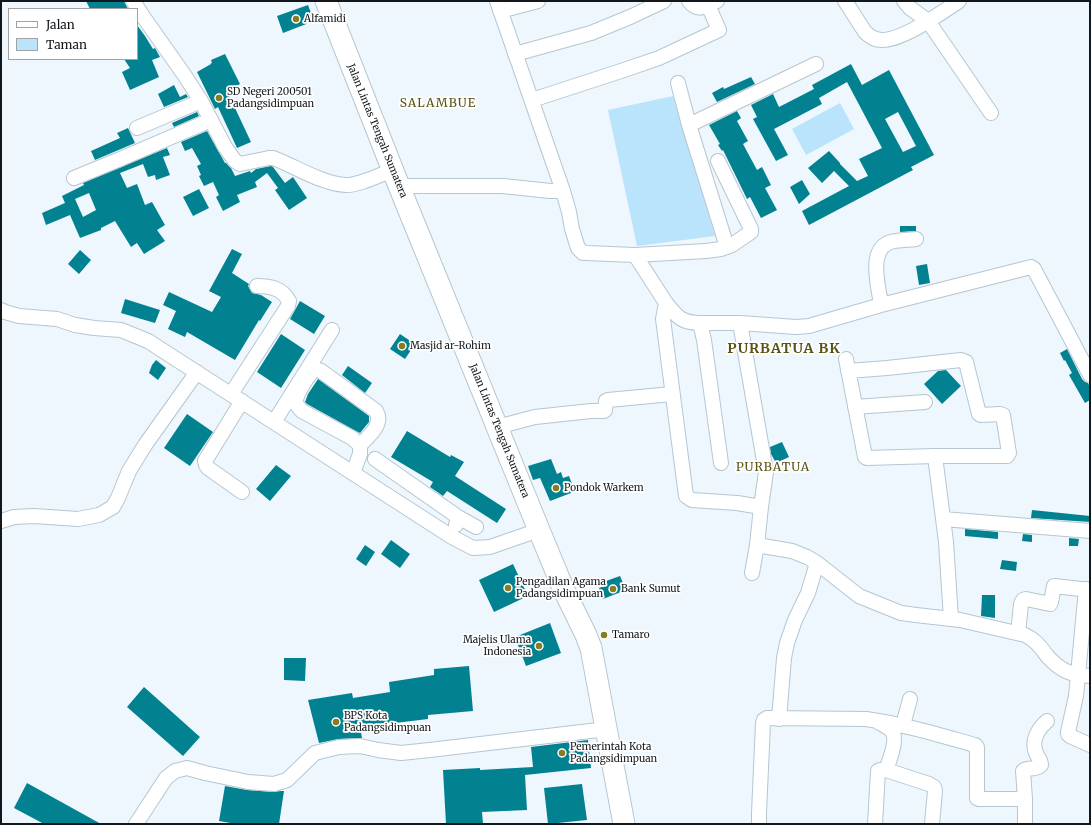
<!DOCTYPE html>
<style>
body{margin:0}
#map{position:relative;width:1091px;height:825px;overflow:hidden;background:#edf7fd;font-family:Merriweather,serif}
canvas{display:block}
.frame{position:absolute;inset:0;border:2px solid #12171b;pointer-events:none}
.legend{position:absolute;left:8px;top:8px;width:130px;height:52px;box-sizing:border-box;background:#fff;border:1px solid #a0a2a4;margin:0;padding:5px 7px;list-style:none;font-size:12px;color:#12171b}
.legend li{display:flex;align-items:center;gap:8px;height:20px}
.legend b{width:20px;border:1px solid #a0a2a4}
</style>
<div id="map">
<canvas width="1091" height="825"></canvas>
<div class="frame"></div>
<ul class="legend">
<li><b style="height:5px;background:#fff"></b>Jalan</li>
<li><b style="height:11px;background:#bae3fc"></b>Taman</li>
</ul>
</div>
<script>
const c = document.querySelector('canvas').getContext('2d');
c.lineJoin = 'round';
function fillPath(path, color) {
  c.fillStyle = color;
  c.fill(path, 'evenodd');
}
function stroke(path, color, width, dash) {
  c.strokeStyle = color;
  c.lineWidth = width;
  c.lineCap = dash ? 'butt' : 'round';
  c.setLineDash(dash || []);
  c.stroke(path);
}
function label(font, color, halo, rows, align = 'center') {
  c.font = font + ' Merriweather,serif';
  c.lineWidth = 3.5;
  c.setLineDash([]);
  c.textBaseline = 'middle';
  c.strokeStyle = halo;
  c.fillStyle = color;
  for (const [text, x, y, turn = 0] of rows) {
    c.save();
    c.translate(x, y);
    c.rotate((+turn || 0) * Math.PI / 180);
    c.textAlign = isNaN(turn) ? turn : align;
    if (halo) c.strokeText(text, 0, 0);
    c.fillText(text, 0, 0);
    c.restore();
  }
}
fillPath(new Path2D(`
 M673 96 715 236 637 246 608 110Z
 M840 103 854 129 806 155 792 129Z`), '#bae3fc');
fillPath(new Path2D(`
 M86 1H124L128 9H90Z
 M308 5 314 21 283 33 277 16Z
 M137 25 145 36 153 49 155 48 160 57 152 60 159 77 130 90 122 72 130 68 124 59H137Z
 M225 54 240 84 227 91 251 142 237 148 218 107 215 109 197 72 211 64H210L212 63 211 60Z
 M851 64 862 85 889 70 934 155 911 167 913 170 809 225 802 211 849 186 834 171 822 183 808 168 829 151 840 163V164L857 181 868 176 859 159 882 148 847 82 819 98 822 104 774 129 788 155 776 161 753 119 757 117 751 105 773 94 779 107 814 89 812 85ZM898 112 916 146 903 152 885 119Z
 M751 77 755 84 717 102 712 93 723 87 724 89Z
 M174 85 180 97 186 94 188 97 164 107 158 94Z
 M737 111 741 118 737 121 748 141 743 144 757 170 762 167 771 185 765 188 777 210 761 218 750 197 747 199 723 150 722 151 718 145 720 144 709 125Z
 M197 112 199 116 174 127 172 123Z
 M128 128 135 143 95 160 91 151 120 138 117 133Z
 M207 131 225 163H226L231 168 235 176 250 171 251 173 256 169 271 166 273 167 285 183 293 177 307 198 289 210 275 190 278 188 267 173 255 182 257 187 237 195 240 202 223 211 216 197 219 195 213 182 204 186 199 176 201 175 197 166 201 164 192 148 185 151 181 142Z
 M167 148 170 155 163 157 170 175 156 180 155 175 148 177 143 164 120 173 127 188 137 184 145 205 152 202 165 225 157 230 165 241 144 254 137 243 131 247 115 221 101 228V230L80 238 70 215 46 225 42 213 65 203 62 196 84 185 83 183ZM89 193 96 210 83 217 75 199Z
 M802 180 810 194 799 204 790 187Z
 M199 189 209 208 193 216 183 197Z
 M900 226H916V231L900 232Z
 M232 249 242 254 232 273 249 284 248 286 252 293 261 295 272 302 260 321 259 320 235 360 187 332 185 337 168 329 176 311 163 305 169 292 212 312 221 297 209 291Z
 M80 250 91 260 79 274 68 264Z
 M927 264 930 283 919 285 916 266Z
 M125 299 160 310 155 323 121 313Z
 M300 301 325 316 314 334 290 319Z
 M281 334 305 350 281 388 257 372Z
 M400 334 415 344 405 359 390 349Z
 M1067 349 1082 379 1085 382 1088 383 1090 387V400L1085 403 1069 375 1072 373 1065 360 1064 361 1060 353Z
 M156 360 166 368 158 380 149 373 152 365Z
 M348 366 372 383 365 393 342 375Z
 M946 370 961 386 942 404 924 384 938 371Z
 M318 379 369 416V422L360 433 356 431 307 404 305 402 308 394Z
 M187 414 213 432 190 466 164 448Z
 M407 431 450 457 451 455 464 462 455 476 506 509 497 523 447 491 443 496 430 487 433 482 391 457Z
 M782 442 789 457 776 463 771 454 770 447Z
 M551 459 557 474 561 472 563 478 569 476 572 484 568 485 571 493 550 501 540 478 533 480 528 466Z
 M276 465 291 476 270 501 256 489Z
 M1032 510 1090 516V522L1031 518Z
 M965 529 998 532V539L965 536Z
 M1023 534 1032 535V542L1022 541Z
 M1069 538 1079 539 1078 546H1069Z
 M391 540 410 554 400 568 381 554Z
 M365 545 375 552 366 566 356 559Z
 M1002 560 1017 562 1016 571 1000 569Z
 M513 564 528 596 494 612 479 580Z
 M620 576 626 590 603 599 599 588 607 585 606 581Z
 M982 595H995V618L981 616Z
 M550 623 561 653 526 666 515 637Z
 M284 658H306L305 681 284 680Z
 M469 666 473 711 428 715V719L395 723V722L360 727 362 738 338 739 319 743 308 700 352 693 353 698 390 692 389 682 434 675V669Z
 M144 687 200 737 183 756 127 707Z
 M588 740 591 768 525 775 527 810 482 812 483 824H446L443 770 480 768V770L533 767 531 747Z
 M27 783 101 824H44L14 808Z
 M582 784 587 820 548 824 544 788Z
 M225 786 247 790 273 792 281 791H284L279 824H236L219 821Z`), '#028291');
const minor = new Path2D(`
 M133 1 142 15 185 76 201 101 225 147 235 161 240 164 269 158H273C295 166 322 184 346 185 360 185 379 175 393 170
 M497 1 563 191 569 212 572 229 578 248 583 253H586L635 255 706 251 721 249 732 245 748 234 751 232V229L718 161
 M689 1C698 13 706 6 717 1
 M845 1 865 32C869 36 875 40 882 40 903 40 941 13 959 1
 M904 1 910 8 928 21 991 113
 M500 11 538 1
 M515 54 591 33 630 17 664 1
 M678 83 689 125 727 247
 M532 100 624 70 659 58 719 30 708 5
 M689 125 816 64
 M137 128 201 101
 M74 178 118 160 211 120
 M399 186H503L550 191H563
 M635 255 666 303 663 319 686 496 692 500 737 503 761 507 757 545 752 573
 M666 303C677 317 682 323 700 323L704 340 721 463
 M881 305C879 288 868 252 888 243 893 240 909 240 916 239
 M1 310 5 312 19 316 57 319 75 325 94 328 121 330 148 341 452 537 473 548 490 547 539 530
 M700 323H740L766 472 761 507
 M740 323 796 327 809 326 881 305 1031 267 1034 269 1090 375
 M846 359 865 457 867 458 935 456 946 542 951 619
 M848 371 887 368 961 360 966 362 979 414 981 415 1000 414 1003 415 1009 453 1007 456H935
 M231 394 288 306 289 301C282 288 270 286 257 286
 M242 401 205 461 206 465 208 468 242 492
 M855 407 925 402
 M274 422 332 330
 M497 427 535 417 591 411H604L605 410 606 401 608 400 672 394
 M375 459 458 517
 M353 473 360 454V445L352 438 302 411C299 408 297 406 296 403 295 395 309 373 316 369L321 371 376 411C384 424 369 436 360 445
 M943 519 1090 531
 M1 521 14 517 34 516 78 519 99 515 113 507 118 498 129 471 145 445 197 372
 M456 525 458 517 476 527
 M757 545 792 551 807 557 817 563 859 596 901 613 916 615 960 620 1025 635C1036 640 1041 648 1048 657 1061 671 1071 675 1090 676
 M1086 589 1076 696 1068 732V734L1070 736 1090 745
 M1018 633 1021 604 1023 600 1026 599 1050 604 1051 602 1054 586 1090 590
 M779 719 784 658 787 643 795 620 808 593 817 563
 M878 722C883 725 891 728 893 733 897 741 889 762 886 770
 M903 725 910 699
 M1025 799 1023 771C1027 766 1036 771 1041 765 1041 760 1038 758 1036 753 1031 741 1038 729 1047 721
 M136 824 166 778 175 771 187 768 205 773 248 782 274 784 287 780 315 753 339 747 360 746 378 750 401 753 430 750 607 729
 M759 824V813L763 723 764 720 767 718 866 719C903 724 939 735 975 745L977 747V798L979 799H1025V824
 M875 824 878 771 880 770H886L929 784 934 787 935 791 932 824`);
const highway = new Path2D(`
 M326 1 399 186 539 530 563 588 586 635 591 648 624 824`);
stroke(minor, '#b6c6cf', 16);
stroke(highway, '#b6c6cf', 23);
stroke(minor, '#fff', 14);
stroke(highway, '#fff', 21);
for (const [x, y, r, color] of [
 [296,19,4,"#877c22"],
 [219,98,4,"#877c22"],
 [402,346,4,"#877c22"],
 [556,488,4,"#877c22"],
 [508,588,4,"#877c22"],
 [613,589,4,"#877c22"],
 [604,635,4,"#877c22"],
 [539,646,4,"#877c22"],
 [336,722,4,"#877c22"],
 [562,753,4,"#877c22"]
]) {
  const dot = new Path2D();
  dot.arc(x, y, r, 0, 2 * Math.PI);
  c.fillStyle = color;
  c.fill(dot);
  stroke(dot, '#fff', 1.5);
}
label('10px', '#12171b', '#fff', [
 ["Alfamidi",304,19],
 ["SD Negeri 200501",227,92],
 ["Padangsidimpuan",227,104],
 ["Masjid ar-Rohim",410,346],
 ["Pondok Warkem",564,488],
 ["Pengadilan Agama",516,582],
 ["Padangsidimpuan",516,594],
 ["Bank Sumut",621,589],
 ["Tamaro",612,635],
 ["Majelis Ulama",531,640,"right"],
 ["Indonesia",531,652,"right"],
 ["BPS Kota",344,716],
 ["Padangsidimpuan",344,728],
 ["Pemerintah Kota",570,747],
 ["Padangsidimpuan",570,759]
], 'left');
label('10px', '#12171b', '#fff', [
 ["Jalan Lintas Tengah Sumatera",377,131,68],
 ["Jalan Lintas Tengah Sumatera",499,431,68]
]);
c.letterSpacing = '1px';
label('12px', '#5b5316', '#fff', [
 ["SALAMBUE",438,104],
 ["PURBATUA",773,468]
]);
c.letterSpacing = '0px';
c.letterSpacing = '1px';
label('bold 14px', '#5b5316', '#fff', [
 ["PURBATUA BK",784,349]
]);
c.letterSpacing = '0px';
</script>
